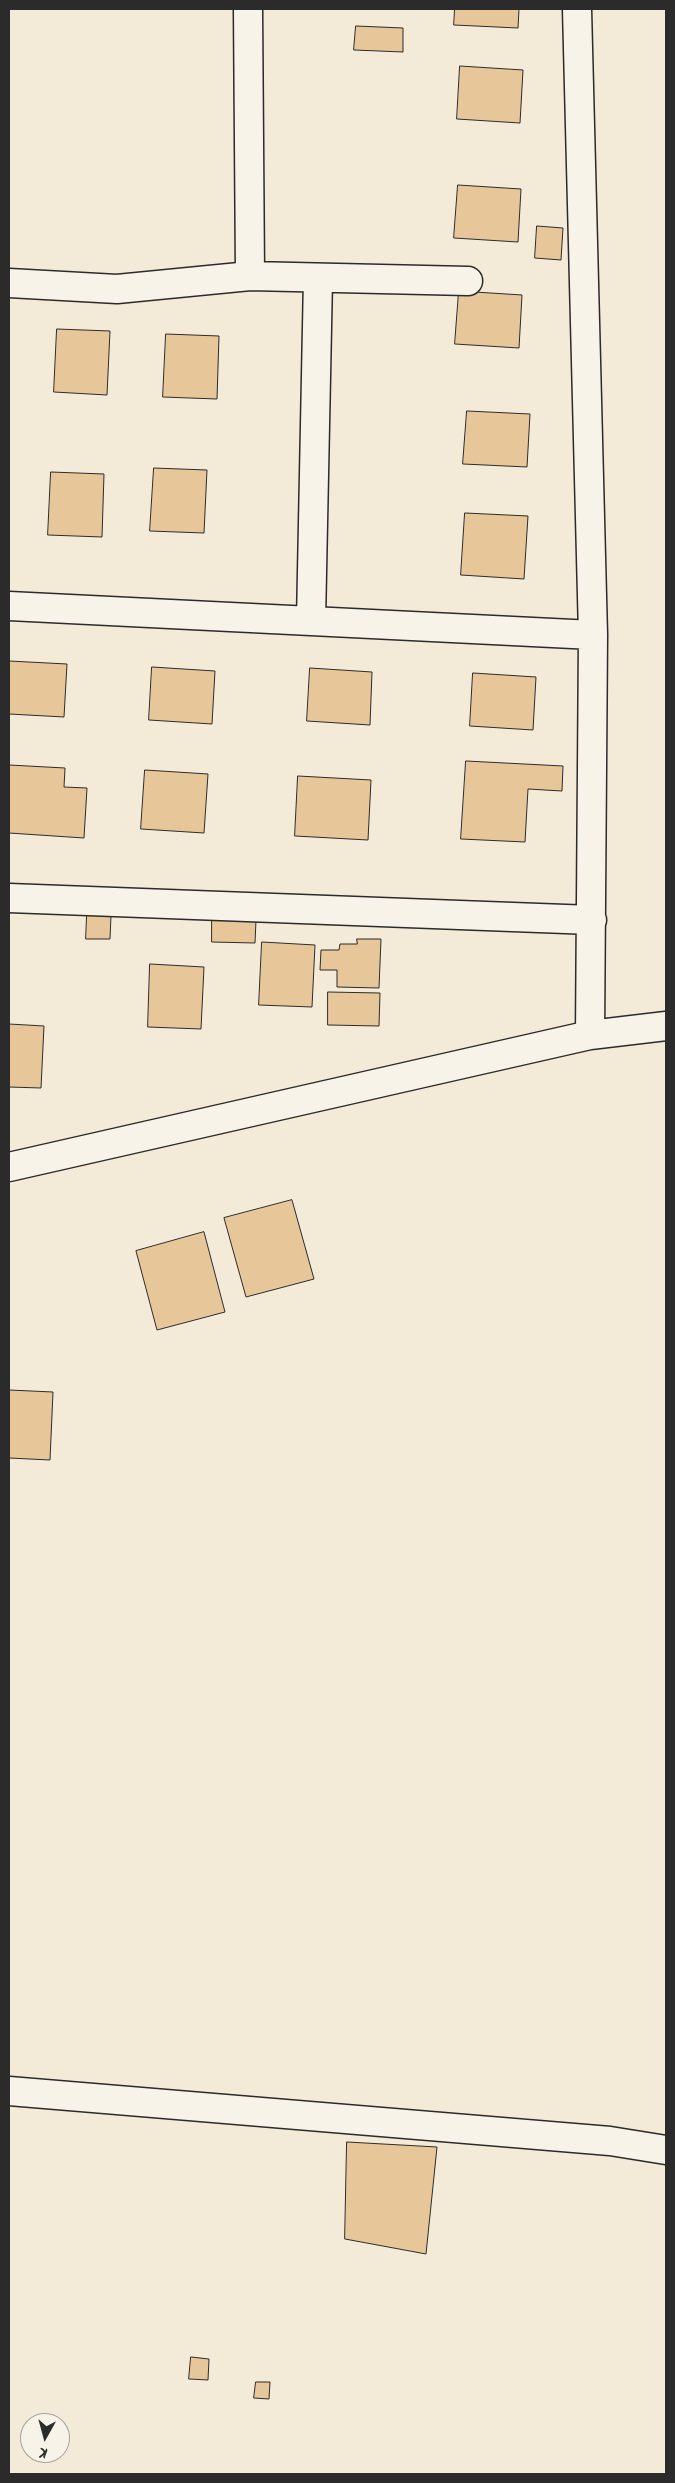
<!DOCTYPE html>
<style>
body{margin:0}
#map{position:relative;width:675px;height:2483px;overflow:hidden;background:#f4ead8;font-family:Kalam,sans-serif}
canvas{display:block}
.frame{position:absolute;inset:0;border:10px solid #2b2b2b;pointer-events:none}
.north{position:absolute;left:20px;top:2413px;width:50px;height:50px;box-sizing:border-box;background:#f7f3e8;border:1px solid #a5a39c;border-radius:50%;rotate:187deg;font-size:14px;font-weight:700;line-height:20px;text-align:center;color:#2b2b2b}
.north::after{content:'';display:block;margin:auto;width:18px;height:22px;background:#2b2b2b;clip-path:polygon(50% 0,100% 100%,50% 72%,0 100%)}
</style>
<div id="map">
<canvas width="675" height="2483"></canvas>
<div class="frame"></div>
<div class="north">K</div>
</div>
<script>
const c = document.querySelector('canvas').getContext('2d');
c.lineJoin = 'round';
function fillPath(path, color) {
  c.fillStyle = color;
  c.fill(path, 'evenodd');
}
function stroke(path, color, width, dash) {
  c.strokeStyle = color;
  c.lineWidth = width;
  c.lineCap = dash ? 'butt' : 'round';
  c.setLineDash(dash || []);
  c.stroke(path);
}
const building = new Path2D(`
 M455 9H519L518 28 454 25Z
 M356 26 403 28V52L354 50Z
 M460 66 523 70 520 123 457 119Z
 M458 185 521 189 518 242 454 238Z
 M537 226 563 228 561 260 535 258Z
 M459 291 522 295 519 348 455 344Z
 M57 329 110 331 107 395 54 392Z
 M166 334 219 336 217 399 163 397Z
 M467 411 530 414 527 467 463 464Z
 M154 468 207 470 204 533 150 531Z
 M51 472 104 474 102 537 48 535Z
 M465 513 528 516 524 579 461 575Z
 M9 661 67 664 64 717 9 714Z
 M152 667 215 671 212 724 149 720Z
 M310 668 372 672 370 725 307 721Z
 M473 673 536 677 533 730 470 726Z
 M466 761 563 766 562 791 528 789 525 842 461 839Z
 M9 765 65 768 64 787 87 788 84 838 9 833Z
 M145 770 208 774 204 833 141 829Z
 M298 776 371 780 368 840 295 836Z
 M87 915H111L110 939H86Z
 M212 919 256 920 255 943 212 942Z
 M357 939H381L379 988 337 987V970H320L321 950H339L340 944H357Z
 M262 942 315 945 312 1007 259 1005Z
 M150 964 204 967 201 1029 148 1027Z
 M328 992 380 993 379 1026 328 1025Z
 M9 1024 44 1026 41 1088 9 1087Z
 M292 1200 314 1279 246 1297 224 1218Z
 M204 1232 225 1312 157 1330 136 1251Z
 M9 1390 53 1392 50 1460 9 1458Z
 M347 2142 437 2147 426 2254 345 2239Z
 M191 2357 209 2359 208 2380 189 2379Z
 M256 2382H270L269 2399 254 2398Z`);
fillPath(building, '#e7c799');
stroke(building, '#2b2b2b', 1);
const street = new Path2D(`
 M248 9 250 276
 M577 9 593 635 590 1035
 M9 283 117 289 250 276 468 281
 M9 606 593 635
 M311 621 318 278
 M9 898 592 920
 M9 1167 590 1035 666 1026
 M9 2091 610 2141 666 2150`);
stroke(street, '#2b2b2b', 31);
stroke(street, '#f7f3e8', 28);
</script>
